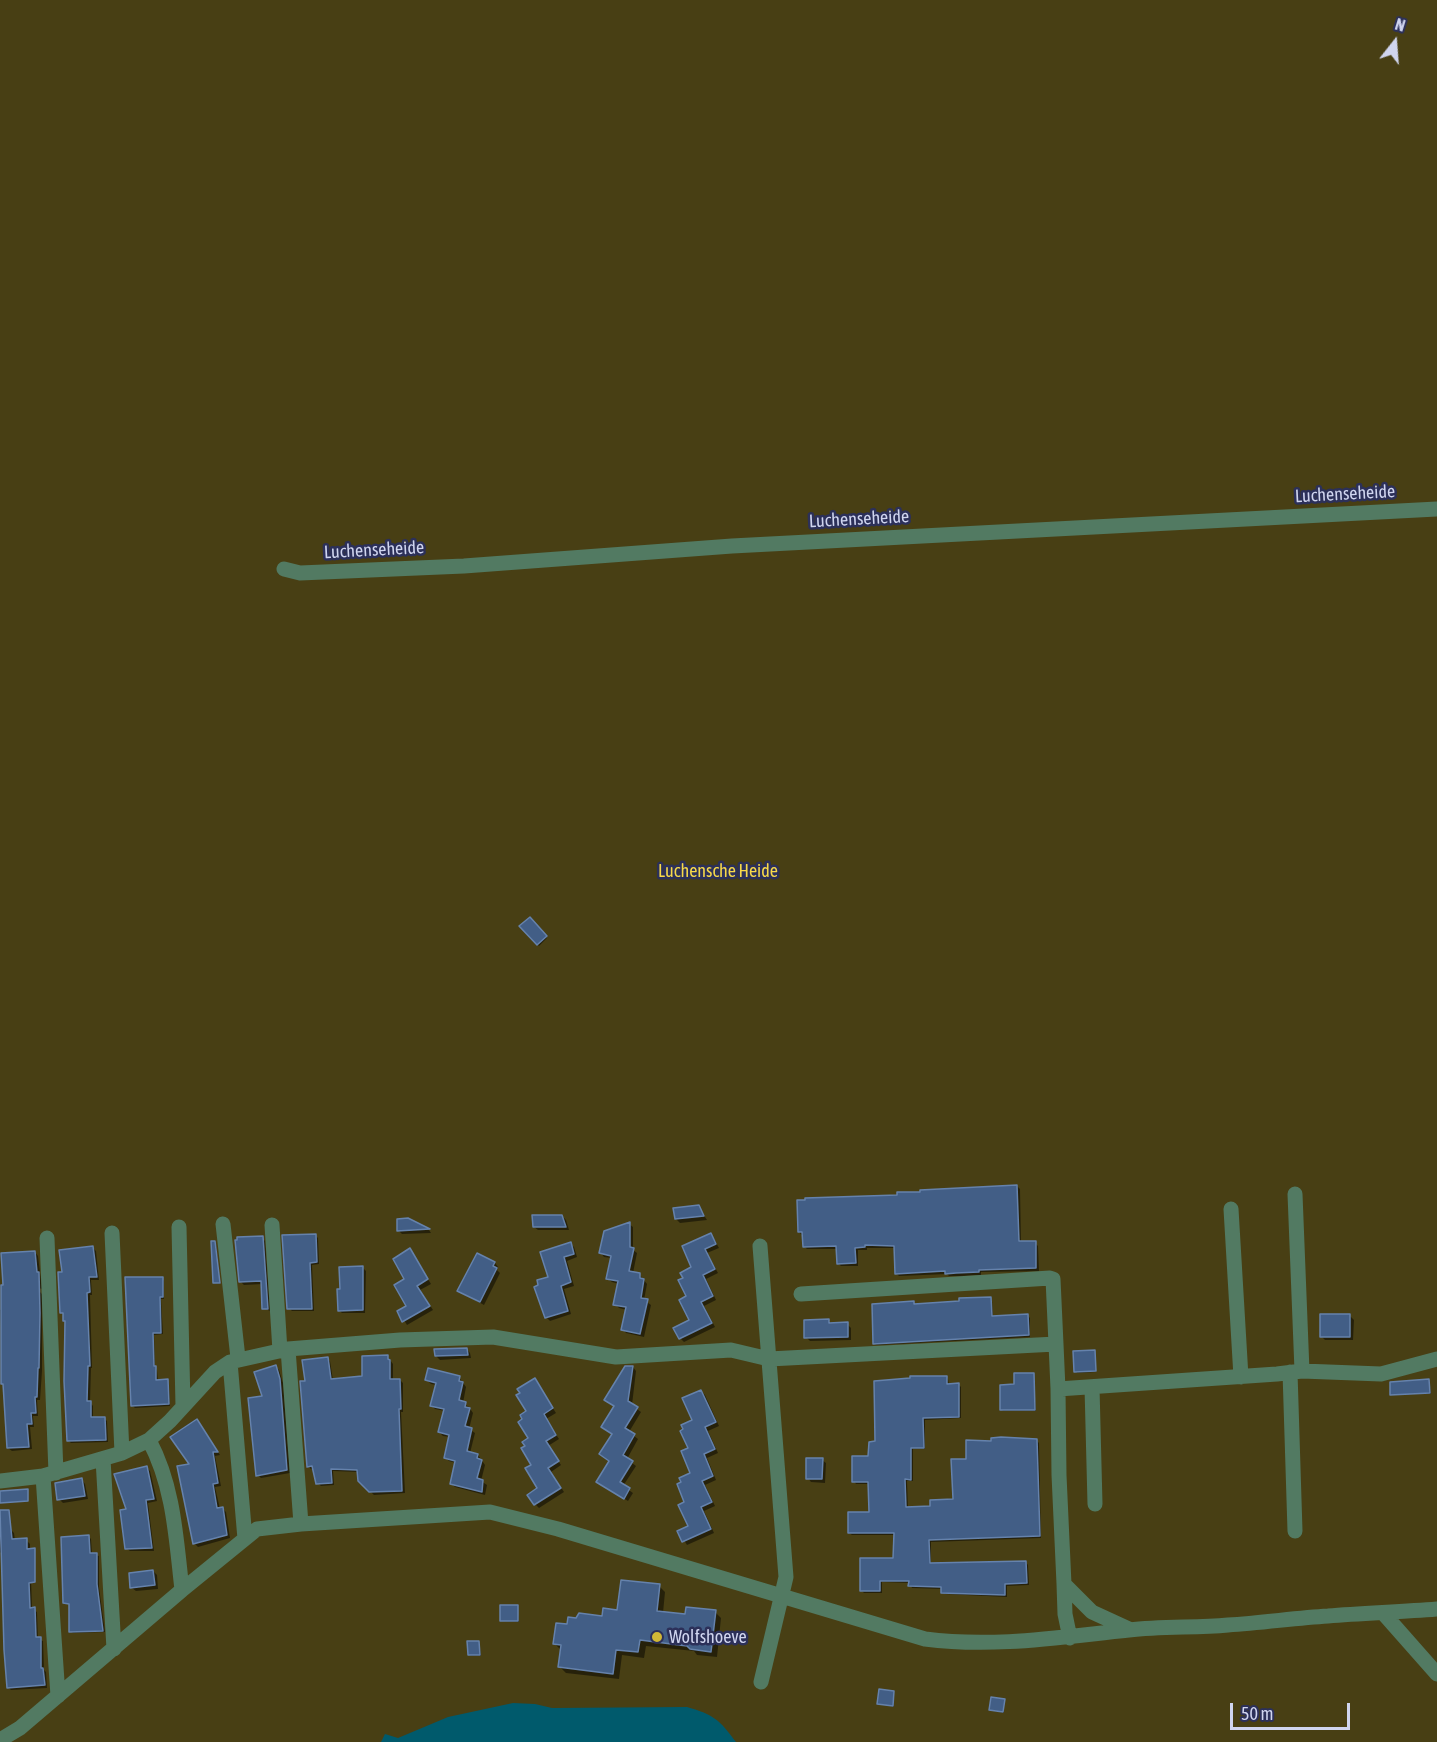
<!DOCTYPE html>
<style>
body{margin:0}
#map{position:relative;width:1437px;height:1742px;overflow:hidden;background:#2c3059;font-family:"Asap Condensed",sans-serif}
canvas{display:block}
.north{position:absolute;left:1365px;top:12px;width:60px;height:60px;-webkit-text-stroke:4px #2c3059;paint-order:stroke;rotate:17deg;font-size:16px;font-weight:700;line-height:24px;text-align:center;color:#d0d5ef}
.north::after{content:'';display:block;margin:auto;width:21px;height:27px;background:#d0d5ef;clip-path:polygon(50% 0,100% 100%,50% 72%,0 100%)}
.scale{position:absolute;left:1230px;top:1703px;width:120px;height:27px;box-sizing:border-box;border:3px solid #d0d5ef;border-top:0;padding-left:8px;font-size:18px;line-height:21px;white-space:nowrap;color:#d0d5ef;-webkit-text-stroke:4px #2c3059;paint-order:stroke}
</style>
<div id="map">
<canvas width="1437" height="1742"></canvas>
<div class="north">N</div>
<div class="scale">50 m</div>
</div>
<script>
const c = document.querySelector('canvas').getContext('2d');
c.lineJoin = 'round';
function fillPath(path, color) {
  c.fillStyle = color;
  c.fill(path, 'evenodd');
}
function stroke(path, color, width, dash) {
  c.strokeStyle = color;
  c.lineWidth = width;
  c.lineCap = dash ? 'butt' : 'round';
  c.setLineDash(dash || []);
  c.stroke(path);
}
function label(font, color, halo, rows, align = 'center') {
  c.font = font + ' "Asap Condensed",sans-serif';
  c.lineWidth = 5;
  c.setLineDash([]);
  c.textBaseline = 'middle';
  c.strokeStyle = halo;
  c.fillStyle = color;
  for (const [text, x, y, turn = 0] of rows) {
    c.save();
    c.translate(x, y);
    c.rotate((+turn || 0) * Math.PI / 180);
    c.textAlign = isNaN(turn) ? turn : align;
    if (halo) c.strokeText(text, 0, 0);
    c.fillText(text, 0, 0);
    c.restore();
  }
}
fillPath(new Path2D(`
 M0 0H1437V1742H0Z`), '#483f14');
fillPath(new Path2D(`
 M513 1703 535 1704 552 1708 687 1707C714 1715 719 1719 736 1742H381L385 1734 398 1738 448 1717Z`), '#005a6c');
fillPath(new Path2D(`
 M530 919 547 938 539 946 522 926Z
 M1017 1186 1020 1189 1021 1243H1035L1038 1246 1039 1271 981 1272V1275L960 1276H949L947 1274 899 1276 896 1273V1248H867V1250H858V1266H841L838 1263V1249H807L804 1246 802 1235 799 1232 898 1196Z
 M698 1206 707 1220 680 1223 676 1219Z
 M562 1216 566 1220 569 1230H538L534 1227Z
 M407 1220 429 1230 431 1233 402 1234 398 1230Z
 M629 1224 633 1227V1250L637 1253 633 1273 640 1275 647 1284 644 1300 651 1305 644 1337 626 1333 623 1329 627 1310 619 1308 615 1304 619 1284 612 1282 608 1279 612 1258 604 1257 601 1253Z
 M711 1234 719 1248 707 1253 718 1273 706 1279 716 1300 704 1306 715 1327 684 1342 680 1338 691 1321 688 1296 693 1268Z
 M315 1235 318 1238 319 1264 312 1265 314 1311H292L289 1308Z
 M262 1238 265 1241 270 1311 264 1308 263 1284 244 1285 241 1282Z
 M214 1242 216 1244 220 1284 215 1283Z
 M570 1244 574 1247 577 1257 567 1261 574 1286 564 1289 571 1314 550 1321 546 1317 549 1278Z
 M93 1248 96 1251 99 1280H91L92 1295H90L92 1368H91L90 1402 93 1406V1419L104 1418 107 1421 108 1442 71 1443 68 1440 67 1322 61 1312 63 1273Z
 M410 1250 431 1284 420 1290 433 1310 407 1325 399 1312 408 1306 406 1280Z
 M35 1252 38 1256 42 1289 8 1278Z
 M495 1263 498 1267 497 1270 500 1273 484 1305 459 1291Z
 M363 1268 366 1271 365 1313H342L339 1310 341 1290Z
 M162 1278 164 1281V1299H161L163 1334 154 1335 155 1368 157 1370 158 1381H167L169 1383 170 1406 135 1408 132 1405Z
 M39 1291 42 1294V1371L40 1400H37L38 1416H33L34 1427H30L32 1449 12 1451 8 1448 0 1310Z
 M990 1299 992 1301 993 1317 1028 1316 1030 1318V1337L876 1345 874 1343 914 1303 916 1305Z
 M1350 1316 1354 1320 1353 1340H1325L1321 1336Z
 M829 1321 832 1324H847L851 1328V1340L810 1341 806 1337Z
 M467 1349 470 1353 471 1358 440 1360 436 1356Z
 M1094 1351 1096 1372 1077 1373 1076 1371Z
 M388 1357 393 1364V1381L400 1380 403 1383V1412H401L405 1493 374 1495 359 1480V1472L333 1471 334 1485 321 1486 318 1483 315 1468 311 1469 308 1466 306 1382 327 1359 330 1361 333 1380 363 1378Z
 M275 1366 279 1370 283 1383 290 1473 261 1478 258 1475 264 1398Z
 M633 1367 636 1371 632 1405 641 1412 629 1432 638 1439 627 1459 636 1466 623 1486 633 1493 628 1501 602 1485 610 1462 600 1454 613 1435 603 1427 616 1407 606 1400Z
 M1033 1374 1036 1411H1003L1002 1410 1016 1386Z
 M459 1377 466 1387 463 1403 469 1407 473 1413 469 1429 475 1433 470 1453 478 1455 485 1465 481 1481 487 1485 485 1495 455 1487 451 1483 456 1463 449 1461 445 1457 450 1437 443 1436 439 1432 445 1411 435 1409 431 1405 437 1385 431 1384 427 1380Z
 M946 1377 948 1379 949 1385H959L961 1387V1418L925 1420V1449H913V1481H907L908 1508H931L954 1501 967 1460 1037 1441 1039 1443 1041 1538 931 1542V1565L1026 1562 1028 1565 1029 1585 1007 1586V1597L945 1594 943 1589 912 1588 910 1583 882 1582V1593H864L862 1591 895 1560 896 1535H852L849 1533 870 1513 869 1484H856L854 1481 877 1443Z
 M535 1380 556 1413 546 1419 559 1439 548 1446 561 1465 551 1472 564 1492 539 1508 535 1504 540 1489 527 1446 530 1438 528 1412Z
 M1429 1381 1431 1394H1392Z
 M701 1391 705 1395 719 1426 708 1431 718 1453 707 1458 716 1480 705 1485 715 1506 704 1511 714 1533 687 1545 679 1532 690 1527 686 1503 692 1474 690 1449 693 1421Z
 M200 1425 220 1455 215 1456 221 1486 215 1487 220 1509H223L226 1512 230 1538 198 1547 194 1543 191 1465Z
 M822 1460 826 1463 825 1483 811 1482 808 1478Z
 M147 1468 150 1471 157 1501 148 1503 154 1551H130L126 1548 128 1511Z
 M82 1480 85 1484 88 1499 63 1503 59 1499Z
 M0 1529H10L14 1533 15 1541 26 1540 30 1544V1555H3L0 1552Z
 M89 1537 91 1539 92 1554 99 1556V1587L105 1632 73 1633 70 1631V1605L65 1602Z
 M153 1571 157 1575 158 1589 136 1591 132 1588Z
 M4 1577 31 1578 32 1609 37 1612 38 1639 43 1641 44 1670 46 1672 47 1688 11 1690 8 1687Z
 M659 1586 665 1592 663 1613 686 1616 715 1612 721 1618 717 1657 697 1655 694 1651 646 1646 644 1658 622 1655 619 1679 566 1673 560 1667 562 1651 555 1644 568 1625 618 1612Z
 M517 1606 519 1622 501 1621Z
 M479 1642 481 1656H471L469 1655Z
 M894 1693V1707L879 1703Z
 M1004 1700V1713L991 1710Z`), '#0007');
const building = new Path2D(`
 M530 917 547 936 537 945 519 926Z
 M1017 1185 1019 1241H1036V1268L979 1270V1272L956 1273 945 1274V1271L895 1274 894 1246 865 1245V1247L855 1248 856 1263 837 1264 836 1246 803 1247 802 1232H798L797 1200H805V1198L897 1195V1192H920V1190Z
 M699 1205 704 1216 675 1219 673 1208Z
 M532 1215H562L566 1227H533Z
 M408 1218 430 1229 397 1231V1219Z
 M630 1222V1247L634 1248 629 1271 640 1273V1278L644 1279 641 1298 648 1299 640 1334 621 1330 626 1307 613 1305 618 1281 606 1279 611 1256 599 1253 604 1231Z
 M711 1233 716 1244 705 1249 715 1269 703 1275 713 1296 701 1302 712 1323 679 1339 673 1328 689 1320 679 1300 686 1296 678 1280 683 1278 680 1273 691 1267 682 1246Z
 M316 1234 317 1262 310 1263 312 1309H287L282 1235Z
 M263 1236 268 1309H262L261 1281 239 1282 235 1240H237V1237Z
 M211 1241H215L220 1283H213Z
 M571 1242 574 1254 564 1257 571 1282 561 1286 568 1311 545 1318 534 1287 538 1285 537 1280 548 1277 540 1252Z
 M93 1246 97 1277H89L90 1292 87 1293 90 1366H88L87 1401H91V1417H105L106 1440 67 1441 64 1381 65 1321H63V1313H60L58 1272H62L59 1250Z
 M410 1248 428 1279 417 1286 430 1306 402 1322 397 1311 406 1306 394 1285 404 1279 393 1259Z
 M35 1251 37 1272H39L40 1313 39 1368H38L37 1397H35L36 1413H31L32 1424H27L29 1447 7 1448 3 1384H1V1285H3L1 1253Z
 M477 1253 495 1262 493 1266 497 1268 480 1302 457 1291Z
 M363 1266V1310L338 1311 337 1289H340L339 1267Z
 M125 1277H163V1297H160L161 1333H153L154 1366H156V1380L168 1379 169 1404 131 1406Z
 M991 1297 992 1316 1028 1314 1029 1335 873 1344 872 1304 914 1301V1304L959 1301V1298Z
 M1320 1314H1350V1337H1320Z
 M829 1319V1323L848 1322V1337L804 1338V1320Z
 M467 1348 468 1355 435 1356 434 1349Z
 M1095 1350 1096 1371 1074 1372 1073 1351Z
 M388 1355V1359L390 1360V1379H400L401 1409H399L402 1491 369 1492 358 1481 357 1470 331 1469 332 1483 316 1484 312 1466 307 1467 300 1381H305L302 1360 328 1357 331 1379 362 1376V1356Z
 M276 1365 280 1379 287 1470 256 1476 248 1398 262 1396 254 1372Z
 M625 1366H633L628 1401 638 1407 625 1428 635 1434 623 1455 633 1461 620 1482 630 1488 624 1499 596 1482 609 1461 599 1454 612 1434 601 1427 614 1406 604 1400Z
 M428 1368 460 1376 459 1381 463 1382 459 1400 466 1402 465 1407 470 1408 465 1426 472 1428 467 1451 478 1454 477 1458 482 1460 477 1478 483 1480 482 1492 450 1484 455 1461 444 1458 449 1435 438 1432 444 1409 430 1406 436 1383 425 1380Z
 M1014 1373H1034L1035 1410H1000V1385L1014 1384Z
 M910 1376H947V1384L959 1383V1417L923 1418 924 1448H911V1480L905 1479 906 1507 930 1506V1500L953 1499 951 1459H966V1440L991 1441V1438L1001 1437 1037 1439 1040 1536 929 1540 930 1563 1026 1561 1027 1583 1005 1584V1595L941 1593V1587L908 1586 909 1581H880V1591H860V1558H893L894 1533H848V1512H869L868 1482H852V1456H868L869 1442 875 1441 874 1381 910 1378Z
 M535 1378 553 1408 544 1414 556 1435 546 1441 559 1461 548 1468 561 1488 534 1505 527 1495 537 1488 525 1468 531 1465 521 1448 525 1446 522 1442 528 1438 518 1422 522 1419 520 1415 526 1411 516 1395 520 1393 517 1389Z
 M1429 1379 1430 1393 1390 1395V1382Z
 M701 1390 716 1422 705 1427 715 1449 704 1454 713 1476 702 1481 712 1502 701 1507 711 1529 682 1542 677 1531 688 1526 678 1505 684 1502 677 1484 681 1482 679 1478 690 1473 681 1451 688 1448 680 1431 683 1429 681 1425 692 1420 682 1398Z
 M197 1419 218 1452H213L218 1483 213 1484 217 1508 223 1507 227 1535 193 1544 177 1466 189 1464 170 1437Z
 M806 1458H823L822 1479H806Z
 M147 1466 154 1499 146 1500 152 1548 125 1549 120 1510 126 1509 114 1474Z
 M82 1478 85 1496 57 1500 55 1483Z
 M28 1489V1501L0 1503V1491Z
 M0 1510H9L12 1539 27 1538V1549L35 1548V1582L29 1583 30 1608 35 1607 36 1637H41V1668H43L45 1685 7 1688 4 1650Z
 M89 1535 90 1553H97V1584L103 1631 69 1632V1604L63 1603 61 1537Z
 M153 1570 155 1585 130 1588 129 1573Z
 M621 1580 660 1584 657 1611 685 1614 686 1607 716 1610 711 1652 690 1649 687 1646 640 1640 638 1652 616 1650 613 1674 558 1667 561 1645 553 1644 556 1623 567 1624 568 1617 576 1618 579 1613 602 1616 603 1608 617 1610Z
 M500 1605H518V1621H500Z
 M467 1641H479L480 1655H468Z
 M879 1689 894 1691 893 1706 877 1704Z
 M991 1697 1005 1699 1003 1712 989 1710Z`);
fillPath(building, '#425e86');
stroke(building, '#6582ac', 1.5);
stroke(new Path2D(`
 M284 569 300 573 464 566 732 546 1437 509
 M1295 1194 1302 1371
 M1231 1209 1241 1377
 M223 1224 238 1358
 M272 1225 280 1351
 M179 1227 183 1406
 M112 1233 122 1453
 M47 1238 56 1473
 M760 1246 786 1577 761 1682
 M801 1294 1050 1278 1053 1279 1056 1344
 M288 1349 301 1524
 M230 1362 245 1539
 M1290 1372 1295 1531
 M1092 1387 1095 1504
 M1058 1389 1059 1475 1064 1584 1092 1612 1129 1629
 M149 1440C174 1487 176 1538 182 1590
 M103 1459 114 1649
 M43 1476 58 1696
 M0 1481 43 1476 122 1453 149 1440 170 1421 215 1372 230 1362 288 1349 400 1340 493 1337 616 1357 731 1350 769 1359 1056 1344 1058 1389 1277 1374 1302 1371 1381 1374 1437 1359
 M1064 1584 1065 1614 1070 1638
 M1384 1614 1437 1674
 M0 1740 20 1728 182 1590 257 1529 301 1524 490 1512 558 1529 925 1639C994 1648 1060 1637 1129 1630 1162 1626 1195 1628 1228 1625 1262 1623 1295 1618 1328 1616 1364 1613 1401 1612 1437 1609`), '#527a62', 15);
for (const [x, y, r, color] of [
 [657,1637,6,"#d1b736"]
]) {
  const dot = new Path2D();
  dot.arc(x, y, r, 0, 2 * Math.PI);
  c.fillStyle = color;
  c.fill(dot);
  stroke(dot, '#2c3059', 2);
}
label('18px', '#d0d5ef', '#2c3059', [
 ["Luchenseheide",1345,494,-3],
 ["Luchenseheide",859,519,-3],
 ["Luchenseheide",374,550,-3]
]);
label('18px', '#f7d949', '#2c3059', [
 ["Luchensche Heide",718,871]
]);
label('18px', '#d0d5ef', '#2c3059', [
 ["Wolfshoeve",669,1637]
], 'left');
</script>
